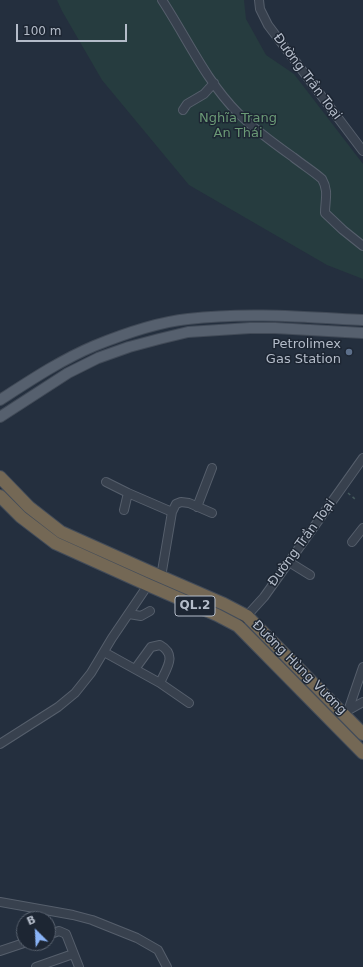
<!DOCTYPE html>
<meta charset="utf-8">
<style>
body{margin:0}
#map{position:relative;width:363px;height:967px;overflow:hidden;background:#242f3e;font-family:"DejaVu Sans",sans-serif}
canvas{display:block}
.north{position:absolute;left:16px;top:911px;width:40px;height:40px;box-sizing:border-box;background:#1d2633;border:1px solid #59626f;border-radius:50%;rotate:336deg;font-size:11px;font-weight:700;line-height:16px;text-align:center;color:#b4bcc9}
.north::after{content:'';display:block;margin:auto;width:14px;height:18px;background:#8ab4f8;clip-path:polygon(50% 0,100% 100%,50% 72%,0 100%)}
.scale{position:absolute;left:16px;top:24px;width:111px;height:18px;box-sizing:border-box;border:2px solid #b4bcc9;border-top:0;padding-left:5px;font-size:12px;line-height:14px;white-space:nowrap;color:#b4bcc9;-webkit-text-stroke:3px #1d2633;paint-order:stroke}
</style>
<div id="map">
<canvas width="363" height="967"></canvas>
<div class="north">B</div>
<div class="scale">100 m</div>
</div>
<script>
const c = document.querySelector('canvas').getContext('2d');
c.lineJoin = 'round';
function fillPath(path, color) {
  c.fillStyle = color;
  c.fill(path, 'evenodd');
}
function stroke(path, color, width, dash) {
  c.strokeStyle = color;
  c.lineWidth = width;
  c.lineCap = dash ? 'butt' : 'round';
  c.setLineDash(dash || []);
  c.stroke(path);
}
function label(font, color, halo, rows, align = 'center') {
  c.font = font + ' "DejaVu Sans",sans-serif';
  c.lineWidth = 3;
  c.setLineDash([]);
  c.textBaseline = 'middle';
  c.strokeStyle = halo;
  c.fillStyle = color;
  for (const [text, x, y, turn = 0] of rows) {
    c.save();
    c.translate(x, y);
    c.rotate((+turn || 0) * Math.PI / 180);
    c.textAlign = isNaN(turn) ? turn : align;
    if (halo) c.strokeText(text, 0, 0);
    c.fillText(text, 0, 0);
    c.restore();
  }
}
fillPath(new Path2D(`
 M57 0H244L246 19 266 55 294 74 363 164V279L327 265 189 185 102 80 62 11Z`), '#263c3f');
const minor = new Path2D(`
 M162 0C187 38 206 81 238 113 253 128 276 145 293 157 303 165 313 171 322 179 329 191 325 200 325 213L343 230 363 246
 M259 0 260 9 268 25 363 151
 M183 110 187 104 204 94 214 83
 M106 482 128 493 172 512
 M197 507 212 468
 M124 510 128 493
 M352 542 363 528
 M289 562 310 575
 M161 577 172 512 176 504 181 502 189 503 212 513
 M129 614 141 616 150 611
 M244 619 264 597 363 458
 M104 652 160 683 189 703
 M135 669 151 647 160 645C178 655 166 669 160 683
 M347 711 363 702
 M348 711 363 667
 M0 744 58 707 75 693 91 673 112 638 148 585
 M0 902 73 915 92 920 137 938 158 950 167 967
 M48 935 59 931 66 934 79 967
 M0 951 24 943
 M36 967 73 954`);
const major = new Path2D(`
 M0 400C31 380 61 360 94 346 121 335 159 322 188 319 246 312 305 317 363 320
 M0 417 68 373 98 358 129 347 159 339 188 332 250 328H275L363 333`);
const highway = new Path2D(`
 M0 477 29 507 61 532 148 571 224 604 247 616 363 734
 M0 496 21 517 55 543 148 585 217 615 238 626 363 753`);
stroke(minor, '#565f6c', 10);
stroke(major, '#414a57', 12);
stroke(highway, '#434c59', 14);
stroke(new Path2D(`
 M348 493 355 499`), '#44595c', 1.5, [3, 3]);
stroke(minor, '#38414e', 8);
stroke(major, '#56606e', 10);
stroke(highway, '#746855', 12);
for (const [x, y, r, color] of [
 [349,352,4,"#5c6f8a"]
]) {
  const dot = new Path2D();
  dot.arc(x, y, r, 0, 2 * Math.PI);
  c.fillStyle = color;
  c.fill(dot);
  stroke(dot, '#1d2633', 1.5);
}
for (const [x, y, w] of [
 [195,606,40]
]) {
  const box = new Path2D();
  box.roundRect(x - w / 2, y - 10, w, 20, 3);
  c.fillStyle = '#1d2633';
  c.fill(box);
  stroke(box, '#b4bcc9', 1);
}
label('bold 12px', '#b4bcc9', null, [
 ["QL.2",195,606]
]);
label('13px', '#b4bcc9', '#1d2633', [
 ["Đường Trần Toại",307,77,53],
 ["Đường Trần Toại",302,543,-54],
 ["Đường Hùng Vương",299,668,45]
]);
label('13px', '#6b9a76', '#1d2633', [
 ["Nghĩa Trang",238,119],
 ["An Thái",238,134]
]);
label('13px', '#b4bcc9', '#1d2633', [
 ["Petrolimex",341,345],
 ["Gas Station",341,360]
], 'right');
</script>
